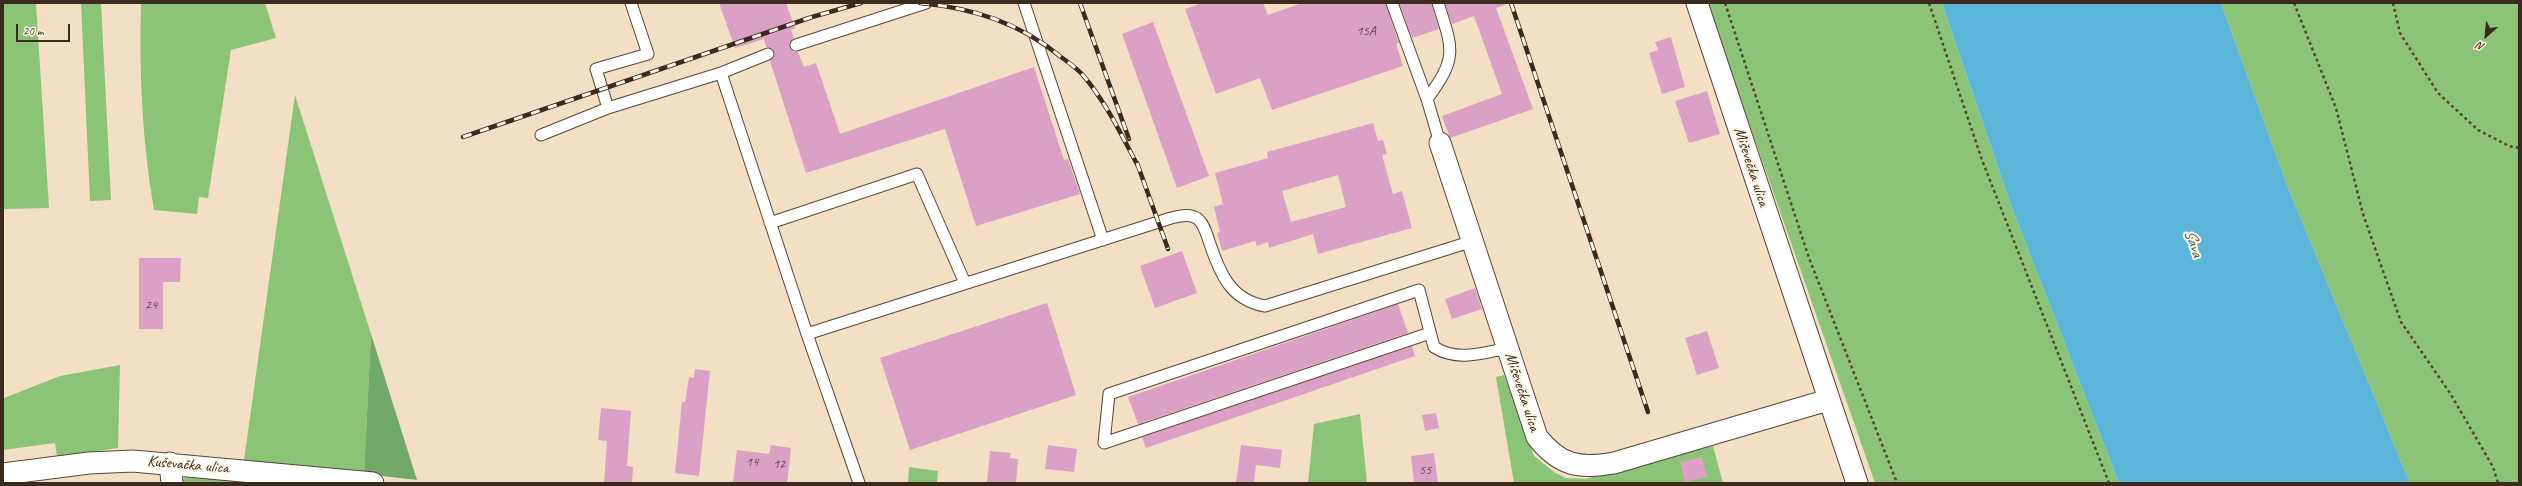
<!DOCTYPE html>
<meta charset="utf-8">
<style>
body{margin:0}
#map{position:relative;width:2522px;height:486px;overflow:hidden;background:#f3e0c4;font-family:Caveat,sans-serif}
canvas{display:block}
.frame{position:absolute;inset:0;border:4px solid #3b2a1e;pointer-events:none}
.north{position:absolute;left:2466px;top:16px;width:40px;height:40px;-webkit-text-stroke:3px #fcf5e5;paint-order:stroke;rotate:207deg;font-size:11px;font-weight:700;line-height:16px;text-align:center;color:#3b2a1e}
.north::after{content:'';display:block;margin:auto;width:14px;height:18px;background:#3b2a1e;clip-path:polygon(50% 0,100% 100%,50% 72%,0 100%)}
.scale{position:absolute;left:16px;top:24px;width:54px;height:18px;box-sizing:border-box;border:2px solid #3b2a1e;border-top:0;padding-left:5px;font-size:12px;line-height:14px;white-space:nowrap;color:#3b2a1e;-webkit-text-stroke:3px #fcf5e5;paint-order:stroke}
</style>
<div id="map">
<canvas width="2522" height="486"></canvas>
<div class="frame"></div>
<div class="north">N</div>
<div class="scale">20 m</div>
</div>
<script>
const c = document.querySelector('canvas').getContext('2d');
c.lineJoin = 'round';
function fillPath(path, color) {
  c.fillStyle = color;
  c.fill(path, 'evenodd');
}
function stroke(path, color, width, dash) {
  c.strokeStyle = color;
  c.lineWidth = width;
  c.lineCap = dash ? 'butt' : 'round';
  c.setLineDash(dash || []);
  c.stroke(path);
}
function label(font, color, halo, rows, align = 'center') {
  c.font = font + ' Caveat,sans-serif';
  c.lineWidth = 4;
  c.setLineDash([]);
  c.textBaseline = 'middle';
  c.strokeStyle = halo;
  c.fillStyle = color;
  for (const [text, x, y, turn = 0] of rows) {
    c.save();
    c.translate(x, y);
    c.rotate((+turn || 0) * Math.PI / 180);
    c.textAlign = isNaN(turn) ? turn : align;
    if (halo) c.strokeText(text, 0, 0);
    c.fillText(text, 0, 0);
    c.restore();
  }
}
fillPath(new Path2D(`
 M3 3H36L49 208 3 209Z
 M81 3H101L111 200 90 201Z
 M141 3H265L276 38 231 50 208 198 199 197 197 214 154 210C142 141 139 72 141 3Z
 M1707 3H1942L2011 205 2119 483H1875Z
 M2221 3H2519V483H2410L2287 185Z
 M295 95 371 334 364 474 244 460Z
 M120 365 118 448 57 457 55 443 3 450 4 398 60 376Z
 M1504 375 1534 456 1554 472 1566 478 1585 479 1713 446 1723 483H1514L1496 377Z
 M1360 414 1367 483H1308L1314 424Z
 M909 467 938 471 937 483H908Z
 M187 475 296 483H180Z`), '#8cc477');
fillPath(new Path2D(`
 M371 334 417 480 364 474Z`), '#71aa68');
fillPath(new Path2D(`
 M1942 3H2221L2287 185 2410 483H2119L2011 205Z`), '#5cb6d9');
fillPath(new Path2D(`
 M719 3H786L795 28 791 30 794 38 789 43 790 48 794 52H798L804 67 816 63 840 134 1034 67 1064 160 1068 159 1080 194 976 226 945 129 806 173 770 61 775 55 774 51 766 47 764 39 735 48Z
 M1202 3H1263L1268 15 1302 3H1385L1399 43 1396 44 1403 66 1272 110 1260 78 1216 94 1185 9Z
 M1399 3H1431L1439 29 1412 38Z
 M1445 3H1505V5L1496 8 1533 109 1450 138 1442 116 1502 94 1474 16 1452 24Z
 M1153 22 1209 176 1177 188 1122 34Z
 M1671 37 1685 87 1662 94 1649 53 1658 50 1655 42Z
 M1707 91 1720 134 1689 143 1675 101Z
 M1373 123 1378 141 1383 140 1387 154 1382 155 1393 194 1402 191 1412 228 1318 254 1313 234 1269 248 1268 242 1257 246 1255 241 1222 251 1217 233 1220 232 1214 207 1223 204 1215 173 1268 158 1267 152ZM1338 175 1346 207 1291 222 1282 191Z
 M1182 251 1197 293 1155 308 1140 266Z
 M139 258H181L180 282H163V329H139Z
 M1475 288 1482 309 1452 319 1445 299Z
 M1047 303 1076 395 910 450 880 358Z
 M1398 304 1408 333 1138 424 1128 397Z
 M1707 331 1719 368 1697 375 1685 338Z
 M1412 346 1415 356 1146 448 1142 437Z
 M695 369 710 371 699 476 675 473 682 402H685L689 377 694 378Z
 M601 408 631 411 627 466 633 467 632 483H604L607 441 598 440Z
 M1436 413 1439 428 1425 431 1422 415Z
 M771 445 791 448 787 483H733L737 450 769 454Z
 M1048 445 1077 449 1074 472 1045 469Z
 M1241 445 1282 450 1280 468 1256 465 1254 483H1236Z
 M990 451 1011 453 1010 458 1018 459 1016 483H987Z
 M1434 453 1438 483H1414L1411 456Z
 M1702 457 1707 477 1685 482 1680 462Z`), '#daa0c5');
const lane = new Path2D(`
 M1024 3 1103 240
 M1392 3 1427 99
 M1438 3C1453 50 1458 57 1427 99L1440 143
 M796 45 926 3
 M721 73 807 334 859 483
 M608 108 596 69 648 54 631 3
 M541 135 608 108 721 73 768 54
 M770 223 917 174 965 283
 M1430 333 1104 443 1109 394 1419 290 1434 347C1457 362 1483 353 1508 348
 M807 334 1171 218C1180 216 1190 213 1198 219 1205 225 1207 236 1210 244 1220 274 1231 300 1265 306L1473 241`);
const street = new Path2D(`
 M1697 3 1857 483
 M1440 143 1537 437C1560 466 1579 469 1614 463L1828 400
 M170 463 172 483
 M3 474 89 463 133 461 373 483`);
stroke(lane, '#574537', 13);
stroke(street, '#574537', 23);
stroke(new Path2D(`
 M1725 3 1809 258 1897 483
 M1929 3 1982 160 2109 483
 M2294 3 2336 108 2363 214 2401 322 2450 393 2493 467 2498 483
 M2393 3 2400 33 2438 93 2478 130 2509 146 2519 148`), '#574537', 2.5, [3, 3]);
stroke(lane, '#fff', 11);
stroke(street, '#fff', 21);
const rail = new Path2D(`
 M920 3C973 8 1020 23 1061 57 1068 62 1076 68 1082 74 1106 102 1122 136 1139 168
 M1080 3 1129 139
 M1511 3 1648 412
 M463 137 812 17 861 3
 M1137 163 1168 249`);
stroke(rail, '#3b2a1e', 4.5);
stroke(rail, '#fcf5e5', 3, [9]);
label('14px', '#634848', null, [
 ["15A",1366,31],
 ["24",151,305],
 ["14",752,462],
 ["12",779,464],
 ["55",1425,470]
]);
label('16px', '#3b2a1e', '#fcf5e5', [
 ["Miševečka ulica",1751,167,72],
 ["Miševečka ulica",1522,392,72],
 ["Kuševačka ulica",188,465,5]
]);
label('italic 17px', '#475b5f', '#fcf5e5', [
 ["Sava",2193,243,71]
]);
</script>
